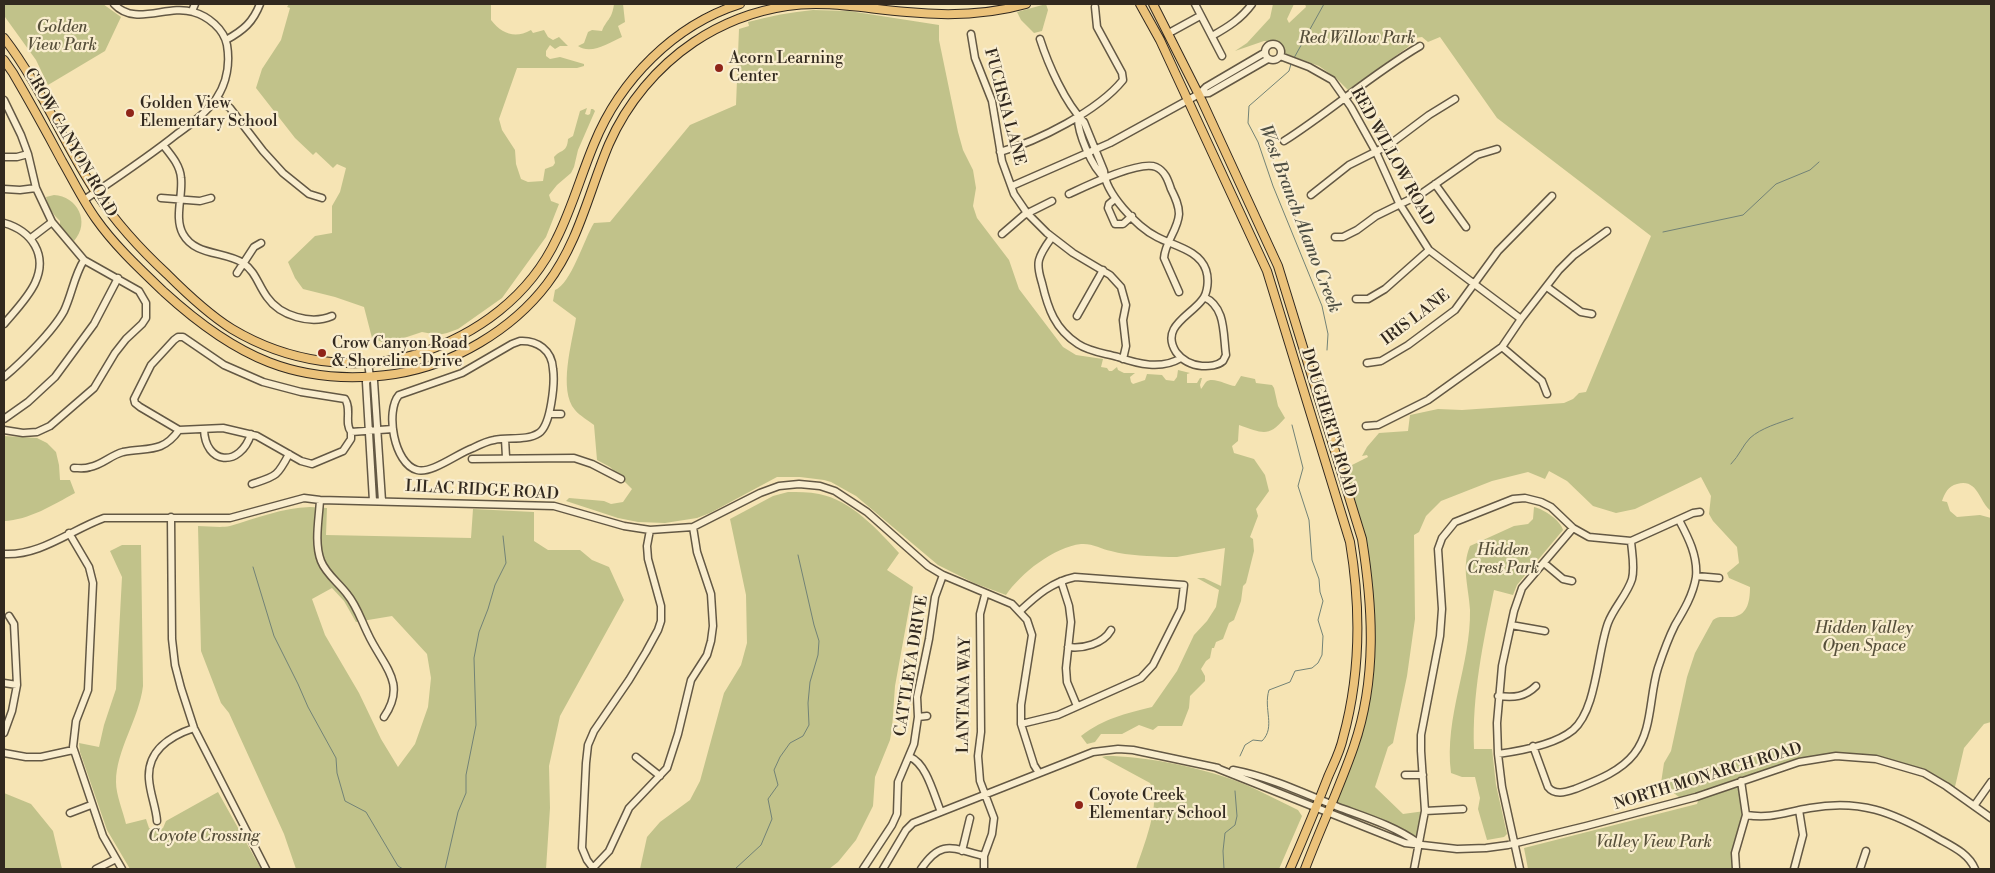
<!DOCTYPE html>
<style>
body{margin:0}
#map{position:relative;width:1995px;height:873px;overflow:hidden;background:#f6e4b4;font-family:"Libre Bodoni",serif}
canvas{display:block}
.frame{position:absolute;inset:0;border:5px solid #32291f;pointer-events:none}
</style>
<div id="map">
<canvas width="1995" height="873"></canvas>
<div class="frame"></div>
</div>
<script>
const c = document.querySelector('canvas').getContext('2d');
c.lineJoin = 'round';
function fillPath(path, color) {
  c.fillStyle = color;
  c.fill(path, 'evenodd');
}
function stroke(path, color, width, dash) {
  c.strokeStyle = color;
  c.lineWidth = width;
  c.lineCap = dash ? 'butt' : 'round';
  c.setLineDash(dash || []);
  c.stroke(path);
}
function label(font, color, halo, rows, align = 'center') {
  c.font = font + ' "Libre Bodoni",serif';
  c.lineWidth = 4.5;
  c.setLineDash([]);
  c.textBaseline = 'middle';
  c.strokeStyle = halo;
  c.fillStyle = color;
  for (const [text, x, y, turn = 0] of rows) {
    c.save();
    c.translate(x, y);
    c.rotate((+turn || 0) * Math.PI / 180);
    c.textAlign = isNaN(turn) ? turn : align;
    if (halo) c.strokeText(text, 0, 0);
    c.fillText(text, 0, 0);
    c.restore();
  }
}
fillPath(new Path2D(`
 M4 4H103L121 17 105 51 48 85 36 60 5 17Z
 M289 4H491V20C502 34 515 39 531 30L533 33 544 30 548 37 553 40 559 37 568 46H560L555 49 550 45 546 51V56L550 59 560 57 584 64V66L577 68H517L499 119 502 130 515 150 516 164 521 179 528 182 543 181 545 169 553 166 555 163 554 157C561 149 567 153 568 139L573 136 580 111 587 108 585 114 588 115 590 114 591 109H593L595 111 578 150 574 167 571 173 557 185 549 195 551 201 559 204 546 237 502 298 458 329 447 333 438 335 422 332 401 339H385L382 342 372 338 364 307 335 297 303 289 295 278 288 262 315 236 332 233V206L340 192 346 168 337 164 333 168 316 152 313 155 295 138 256 88 262 69 281 40 290 8 287 7Z
 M614 4H623L625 22 618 26 622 37C609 43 591 55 578 46L584 43 588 32 592 30 602 31C606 20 612 20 614 4Z
 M1046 4 1048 10 1042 31 1034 33 1021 20 1017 12Z
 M1273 4H1294L1287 19 1289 23 1306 7 1305 4H1991V511C1979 502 1978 478 1957 484 1948 486 1945 493 1942 501L1947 502 1950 511 1957 517 1980 515 1991 518V722L1984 724 1964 748 1954 791 1946 786 1889 761 1820 758 1741 781 1746 815 1738 839 1736 869H1528L1524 848 1697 804 1700 796 1684 801 1661 783 1664 763 1671 751 1687 677 1695 653 1713 620C1718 616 1722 617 1728 617 1747 618 1750 603 1750 587L1729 578 1727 573 1739 563 1737 547 1713 521 1709 514 1711 496 1701 477 1635 509 1616 513 1593 506 1567 481 1549 471 1545 479 1528 472 1492 481 1441 501 1426 516 1419 532 1414 535 1415 619 1407 676 1393 743 1388 747 1375 787 1403 814 1425 811 1419 843 1404 832 1330 804 1354 745 1366 696 1368 577 1342 470 1368 457 1367 455 1362 456 1367 447 1379 433 1408 431 1410 415 1438 409 1462 410 1564 403 1573 399 1579 393 1586 392 1651 236 1497 118 1440 37 1428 42 1422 37 1415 38 1408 47 1348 90 1336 78 1319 66 1284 53 1282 45 1277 41H1264L1235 51 1247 43 1270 18Z
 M813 10 849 11 939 25V40L958 132 963 150 973 170 976 188 973 206 977 218 1009 260 1019 289 1063 347 1076 355 1103 359 1101 367 1107 368 1109 371H1112L1117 367 1118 370 1124 373H1135L1130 377 1131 382 1133 384 1145 380 1147 374 1162 375 1166 380 1174 381 1177 377 1178 370 1190 373 1187 374V383H1197L1200 378H1202L1200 385 1201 389C1203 387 1204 384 1206 382 1213 376 1228 386 1235 386L1241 376 1255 379 1256 383 1272 385 1274 388 1278 406 1285 418C1268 438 1263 433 1239 425L1238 441 1232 446 1234 453 1254 459 1265 475 1269 491 1256 509 1258 516 1250 537 1253 539 1254 551 1246 583 1243 586 1241 601 1234 620 1229 623 1223 639 1216 642 1214 648H1212L1210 658 1206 661 1201 669 1205 676V681L1190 696 1189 708 1182 726H1158L1153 730 1139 725 1122 734H1101L1095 742 1087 744 1081 736C1105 718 1124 714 1152 707L1177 671 1194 635 1207 621 1216 607 1219 590 1197 578H1204L1221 586 1225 548 1177 557H1169C1150 556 1129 556 1111 551 1101 549 1092 543 1081 544 1054 547 1021 573 1006 595L974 583 938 565 856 496 831 482 824 480 800 477H777L710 513 697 518 665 523 638 522 618 518 566 501 569 498 604 501 611 504 623 502 632 489 610 467 597 460 594 425C588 420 580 416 575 410 558 390 572 343 576 318L553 301 555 290C571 284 584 239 594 223L610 222 690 125 736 105 739 29 749 26 748 22C770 16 791 12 813 10Z
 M54 195C77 196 91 222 74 241L60 226V221C53 215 48 206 46 197Z
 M4 436 37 438 47 443 56 452 59 465 60 480H70L75 493C53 505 29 520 4 521Z
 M788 492C798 492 809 492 819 494 851 500 878 530 899 553L887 570 913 587 895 686 892 729 890 740 875 777 873 806 856 840 838 862 829 869H640L647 837 660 822 690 800 700 781 724 693 741 665 747 643 746 595 730 519 773 496Z
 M310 507 327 508 326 535 471 538 473 509 534 512V541L548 550H580L592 560 609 567 624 600 560 716 549 766 550 808 546 869H296L284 834 229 713 221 703 201 651 198 526C208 526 221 528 230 526 257 518 282 508 310 507ZM332 588 344 601 356 622 392 616 427 654 431 678 428 707 415 744 398 767 381 739 359 693 325 635 312 599Z
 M1534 507C1544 509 1561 521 1563 530L1517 585 1513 595 1494 590C1483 643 1472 695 1474 749H1492L1496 785 1507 834 1504 837 1487 840 1478 809 1480 798 1475 777H1462L1451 773C1444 716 1471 665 1470 610 1469 588 1461 567 1470 546L1514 526 1528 524 1533 519Z
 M122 545H141L143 686C139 719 116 750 116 782 116 795 123 811 126 824L146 819 149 828 158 831 163 828 166 821 218 792 261 869H130L107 830 80 752 79 743 99 747 104 725 116 689 122 577 110 551Z
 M1106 756C1143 756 1192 766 1228 778 1252 786 1275 799 1298 810L1302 816 1279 869H1136C1142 850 1163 800 1150 783L1102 757Z
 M4 793 31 804 53 831 62 869H4Z`), '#c1c28a');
stroke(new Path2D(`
 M1294 58 1324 4
 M1291 64 1289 71 1249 106 1248 123 1258 142 1273 186 1322 306 1328 334 1327 350
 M1663 232 1743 215 1776 184 1810 170 1819 162
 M1731 464C1739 456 1743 445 1750 438 1761 428 1779 423 1793 418
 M253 567 274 636 298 684 308 707 336 758 337 773 345 801 366 812 398 866 403 869
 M1240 756 1245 745 1253 740 1262 741C1276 727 1263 709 1269 690L1290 682 1295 671 1312 668 1318 663 1322 655 1323 636 1318 620 1323 601 1320 592 1319 579 1312 560 1309 520 1298 486 1303 468 1292 425
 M445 869 458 812 466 793V775L476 725 474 658 479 632 488 609 495 585 506 563 503 536
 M735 869 761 845 772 819 768 799 778 785 774 770 780 757 790 743 803 736 809 725 808 703 810 682 818 655 819 641 814 625 798 555
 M1224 869 1223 851 1225 833 1235 825 1237 816 1235 791`), '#728276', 1);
const minor = new Path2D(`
 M1195 4 1222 56
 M192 11 195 4
 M1169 33 1200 16
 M971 34 975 58 992 101 1002 161 1014 194 1027 213 1047 233 1073 253 1110 275 1121 287 1126 305 1123 320 1126 346 1123 359
 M1212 36C1228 27 1241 19 1252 4
 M1040 39C1048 64 1065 103 1084 122L1104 171C1105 193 1137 227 1157 237 1174 246 1199 250 1206 270 1209 279 1208 293 1202 300 1190 316 1160 327 1176 352 1182 360 1191 365 1202 366 1210 366 1217 366 1223 361L1226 355C1223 334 1226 307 1204 297
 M226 40C244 30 253 22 260 4
 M1265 52a8 8 0 1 1 16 0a8 8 0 1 1-16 0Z
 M1280 56 1309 67 1332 80 1351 107 1376 152 1399 203 1429 250 1521 319
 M1199 94 1209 93 1268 59
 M217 98 230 108 263 151 283 173 309 194 322 198
 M4 100 21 135 28 154 36 188 52 222 84 260 139 291 146 303V318L142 324 126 339 115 353 94 388 50 426 37 432 23 433 4 430
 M1078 116C1077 132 1092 168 1105 178
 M1284 141C1331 111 1372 74 1420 46
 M163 145C171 155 180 165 181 178 183 196 174 218 183 234 195 256 224 251 243 263 256 272 258 285 267 297 280 316 311 325 332 316
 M1000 152C1038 141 1098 111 1123 80L1122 73 1097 27 1095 7
 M4 157H17L28 154
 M1435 184 1466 227
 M1012 186 1110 143 1199 94 1206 87 1264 53
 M4 189 20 190 36 188
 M1069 194C1086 186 1140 160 1156 167 1165 171 1168 180 1171 189 1175 197 1179 205 1179 214 1178 230 1165 242 1164 258L1179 292
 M1311 195 1349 165 1389 145 1429 115 1455 99
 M161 198 200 201 211 198
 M1115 199 1109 204 1108 208 1115 224H1123L1132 216
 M84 200C115 179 147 158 177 134 191 124 206 113 216 99 227 83 230 63 227 45 224 29 208 16 193 12 167 4 135 27 114 4
 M4 223C32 231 48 255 35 283 28 298 14 312 4 324
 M1002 234 1024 215 1052 201
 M1052 237C1047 244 1041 252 1039 260 1037 268 1040 276 1042 283 1048 309 1055 329 1078 344 1090 352 1104 353 1118 357 1138 364 1161 370 1181 358
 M1335 237H1343L1357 230 1376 216 1421 194 1477 155 1497 149
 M31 238 52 222
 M237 273 254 247 261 243
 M1547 287 1581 312 1592 314
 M1356 299H1368L1385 289 1429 250
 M1077 316 1103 270
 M520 341C537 340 552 350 553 369 555 383 551 425 539 433 527 441 508 437 494 440 487 441 479 445 473 448 458 453 432 474 417 470 394 464 385 411 399 395L462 373 512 344Z
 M1502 347 1542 381 1547 394
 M368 363 370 377 374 381 382 501
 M1367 363 1381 361 1408 345 1455 310 1498 251 1552 196
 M4 377C22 362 53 331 64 311 72 294 74 276 84 260
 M370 377 366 382 373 501
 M550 414H561
 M4 419 28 402 55 377 94 324 118 278
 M1366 426 1378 425 1428 400 1502 347 1521 319 1559 270 1574 255 1607 231
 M204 429C205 465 240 468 251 434
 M351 432V439L343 451 312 464 301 461 257 436 223 428 179 430 140 407 135 403 134 399 151 365 174 340 178 337H183L224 365 263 382 301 392 345 399C352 409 344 423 351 432L393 429
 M505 439 506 457
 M472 459 574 458 592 464 621 479
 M74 468C79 468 85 469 90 467 102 465 111 455 123 452 147 447 162 454 179 430
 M252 484C276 476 277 477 289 454
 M320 500C319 519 314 543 321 561 326 574 339 583 347 594 357 606 361 620 368 634 382 665 408 682 384 717
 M171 517 172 639 175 665 181 688 194 728 266 869
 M69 533 89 567 93 583 88 690 76 721 73 747 103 836 122 869
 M4 554C40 556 71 530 104 518H230L304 498 320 500 554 506 624 526 650 530 693 527 760 493 779 486 799 484 820 486 835 491 867 512 928 566 943 575 1012 604 1027 620 1032 635 1021 705V724L1034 765 1039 773
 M1544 563 1563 579 1572 581
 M1696 576 1719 578
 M1061 581 1069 606 1071 622 1066 668 1067 682 1077 706
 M1020 611C1037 595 1052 582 1075 577L1184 585 1181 609 1153 665 1141 678 1058 715 1021 724
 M1511 625 1545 631
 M1068 647C1083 649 1103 644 1111 630
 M4 683 17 685
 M1498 696C1514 698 1525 697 1536 686
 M918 717 927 716
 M4 733 12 711 17 685 14 624 9 616
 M1533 746 1548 787C1555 796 1566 792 1575 789 1595 781 1620 772 1634 754 1653 730 1649 696 1658 668 1663 653 1668 639 1675 625 1684 610 1693 595 1696 577 1698 556 1688 537 1679 520
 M4 753 26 757H41L73 750
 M1498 754C1520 751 1556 744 1573 730 1597 709 1597 653 1608 623 1614 607 1627 595 1632 579 1635 567 1632 554 1631 541
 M636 757 660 776
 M910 757C927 764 934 796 941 812
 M1214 767 1405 843 1457 849 1486 848 1508 845 1586 826 1696 797 1799 762 1836 756 1876 759 1924 773 1946 786 1991 818
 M1233 770C1270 777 1303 793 1338 807 1365 817 1395 826 1418 843
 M1405 775H1423
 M1974 806 1991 782
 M1425 811 1463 809
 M70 813 91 805
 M1746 815C1772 819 1785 812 1810 808 1860 799 1892 812 1934 836 1949 845 1968 852 1975 869
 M157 821C156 807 150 794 149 779 147 751 170 736 194 728
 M962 851 970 818
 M593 868 587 860 582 848 586 763 588 745 594 731 629 680 646 652 658 630 661 621V606L648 559 647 546 650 530
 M96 869 116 859
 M592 869 609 851 629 808 667 768 678 734 691 680 707 655 711 641 713 626 711 594 697 552 693 527
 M863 869 892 825 897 814 898 782 914 744 918 717 917 697 929 639 935 597 943 575
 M883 869 906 830 913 823 1093 752 1118 749 1133 750 1218 768
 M921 869C942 838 953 849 984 856
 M984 869V856L992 834 994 818 980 781 978 756 981 732 980 614 985 595
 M1414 869 1425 811 1421 751V735L1440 636 1442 609 1438 549 1442 538 1455 522 1513 499 1525 498 1541 502 1551 507 1573 528 1589 537 1631 541 1693 513 1700 512
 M1520 869 1502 787 1498 754 1497 723 1502 666 1514 611 1522 588 1573 528
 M1736 869 1735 853 1746 815 1741 781
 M1794 869 1803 835 1799 810
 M1860 869 1866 851`);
const major = new Path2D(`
 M1140 4 1160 40 1267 271 1350 542C1361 608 1361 673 1343 738 1340 752 1333 765 1328 777 1316 808 1303 839 1290 869
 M1153 4 1202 101 1278 266 1362 539C1373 608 1377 679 1354 746 1340 787 1320 829 1305 869
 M4 38C41 86 63 143 97 194 117 224 140 249 167 274 187 294 208 314 232 329 287 362 355 373 417 354 477 335 530 296 557 238 572 208 581 175 594 144 620 80 674 25 740 4
 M4 60 13 73C30 102 46 131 62 161 73 180 83 201 96 219 115 246 140 269 164 292 234 356 297 388 395 374 453 365 512 330 547 284 579 242 589 191 609 144 627 103 657 67 694 42 721 24 754 11 787 6 826 0 867 9 907 12 947 16 988 15 1026 4`);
stroke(minor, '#635844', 9);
stroke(major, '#32291f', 10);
stroke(minor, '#f9edce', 6);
stroke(major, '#ebc27a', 8);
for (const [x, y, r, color] of [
 [719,68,5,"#8f2418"],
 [130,113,5,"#8f2418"],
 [322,353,5,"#8f2418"],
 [1079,805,5,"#8f2418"]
]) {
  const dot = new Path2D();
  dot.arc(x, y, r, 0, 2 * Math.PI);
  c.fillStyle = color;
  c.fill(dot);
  stroke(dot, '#f9edce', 2);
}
label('italic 16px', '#564f3a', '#f9edce', [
 ["Golden",62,28],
 ["View Park",62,46],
 ["Red Willow Park",1357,39],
 ["Hidden",1503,551],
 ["Crest Park",1503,569],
 ["Hidden Valley",1864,629],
 ["Open Space",1864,647],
 ["Coyote Crossing",204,837],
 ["Valley View Park",1654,843]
]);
label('16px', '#32291f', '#f9edce', [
 ["Acorn Learning",729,59],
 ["Center",729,77],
 ["Golden View",140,104],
 ["Elementary School",140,122],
 ["Crow Canyon Road",332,344],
 ["& Shoreline Drive",332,362],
 ["Coyote Creek",1089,796],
 ["Elementary School",1089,814]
], 'left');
label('16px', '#32291f', '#f9edce', [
 ["FUCHSIA LANE",1004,107,75],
 ["CROW CANYON ROAD",70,143,60],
 ["RED WILLOW ROAD",1392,157,61],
 ["IRIS LANE",1416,318,-37],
 ["DOUGHERTY ROAD",1328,423,73],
 ["LILAC RIDGE ROAD",482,491,3],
 ["CATTLEYA DRIVE",912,666,-81],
 ["LANTANA WAY",965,695,-89],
 ["NORTH MONARCH ROAD",1708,777,-17]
]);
label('italic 18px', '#4d4e43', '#f9edce', [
 ["West Branch Alamo Creek",1299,219,69]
]);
</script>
